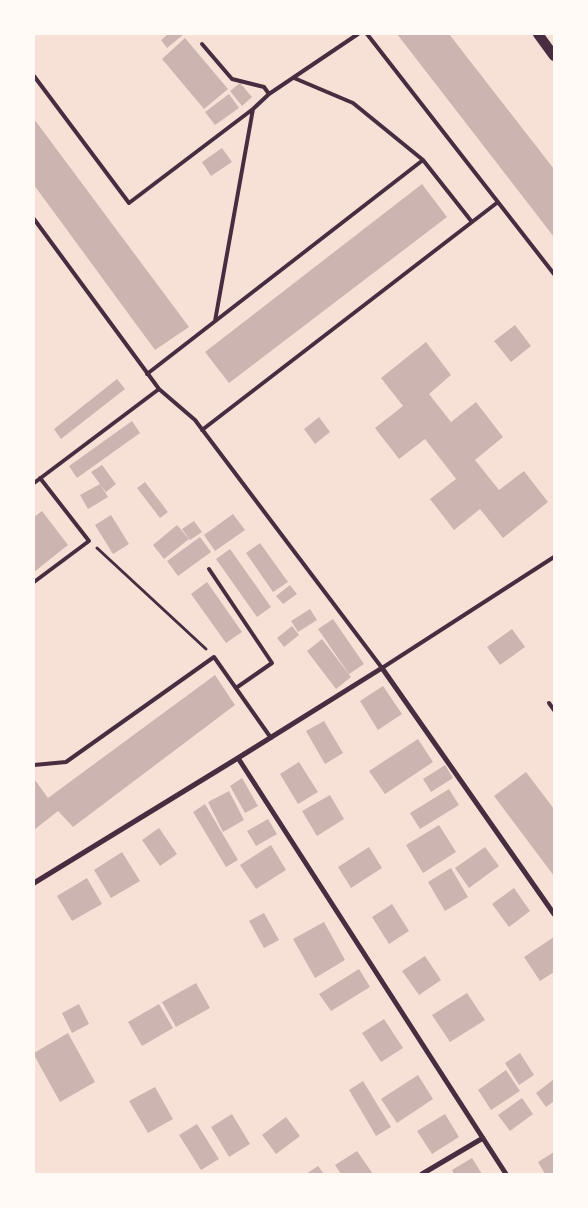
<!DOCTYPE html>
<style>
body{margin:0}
#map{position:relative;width:588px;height:1208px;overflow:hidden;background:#f7e1d7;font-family:Lato,sans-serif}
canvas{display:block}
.frame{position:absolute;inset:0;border:35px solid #fffaf5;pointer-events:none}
</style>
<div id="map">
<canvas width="588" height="1208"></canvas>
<div class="frame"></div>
</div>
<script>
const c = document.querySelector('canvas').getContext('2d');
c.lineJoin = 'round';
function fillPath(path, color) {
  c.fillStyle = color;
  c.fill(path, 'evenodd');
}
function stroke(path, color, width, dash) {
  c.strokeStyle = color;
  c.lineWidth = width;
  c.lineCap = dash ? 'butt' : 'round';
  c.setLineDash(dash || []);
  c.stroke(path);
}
fillPath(new Path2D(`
 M168 34H184L167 48 161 40Z
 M397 34H449L554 169V237Z
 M185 38 228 89 204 109 162 59Z
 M240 83 252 97 242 106 230 91Z
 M229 94 239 108 215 125 205 112Z
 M34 119 189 327 155 350 34 185Z
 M222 148 232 162 211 176 202 162Z
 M422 184 447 217 229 383 205 352Z
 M515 325 531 346 511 362 494 341Z
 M426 342 451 375 429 394 451 422 476 402 503 437 475 460 499 490 524 471 548 502 503 538 480 509 454 530 430 499 456 479 425 439 399 459 375 428 403 406 381 378Z
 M117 379 125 389 61 439 54 429Z
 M319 417 330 432 315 444 304 429Z
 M132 421 140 433 77 478 69 466Z
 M102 465 116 484 106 492 91 472Z
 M145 482 168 512 160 518 137 488Z
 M100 484 108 497 88 509 80 495Z
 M42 511 68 545 34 572V517Z
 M233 514 245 530 215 551 204 535Z
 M111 515 129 544 113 554 95 525Z
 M194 521 202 532 190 540 182 529Z
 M177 525 189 539 164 559 153 545Z
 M200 537 211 552 178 576 167 561Z
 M260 543 288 582 273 592 246 553Z
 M230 549 271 607 257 617 216 559Z
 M207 582 242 632 226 643 191 594Z
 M290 585 297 594 283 604 276 596Z
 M310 609 317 620 298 632 291 621Z
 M333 619 364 664 349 674 318 629Z
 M292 626 299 635 284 647 277 638Z
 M512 629 525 647 500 665 487 647Z
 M322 639 351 677 336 689 307 651Z
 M215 675 235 705 73 827 58 811 34 830V781L35 780 48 798Z
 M383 686 402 714 378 730 360 701Z
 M324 721 343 753 325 764 306 731Z
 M418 739 433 762 385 794 369 771Z
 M299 762 318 792 298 804 280 774Z
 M445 765 453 778 431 792 423 779Z
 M526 772 554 809V876L494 796Z
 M242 778 258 806 245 813 230 786Z
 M449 789 459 805 420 829 410 813Z
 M229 791 244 820 223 832 208 802Z
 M330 795 344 819 317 836 302 811Z
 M205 804 238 860 226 867 193 812Z
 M268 819 277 834 256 846 247 831Z
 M439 825 456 852 423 873 406 845Z
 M159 828 177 854 160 866 142 840Z
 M271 845 286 870 256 889 240 865Z
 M369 847 382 868 351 888 338 867Z
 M485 847 499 866 469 888 455 868Z
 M122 852 140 881 111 898 94 870Z
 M451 868 468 897 445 911 428 882Z
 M87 878 102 904 72 921 57 896Z
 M514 888 530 911 509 927 492 904Z
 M392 904 409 931 389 944 372 917Z
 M264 913 279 940 264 948 249 921Z
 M324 922 345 960 315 978 293 939Z
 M554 937V972L540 981 524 957Z
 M425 956 441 980 419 995 402 971Z
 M359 969 370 987 331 1011 319 994Z
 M196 983 210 1008 176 1027 162 1002Z
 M467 993 485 1020 450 1042 432 1015Z
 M79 1004 89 1024 72 1033 62 1013Z
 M159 1004 173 1028 142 1046 128 1022Z
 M384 1019 403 1048 381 1062 362 1033Z
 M68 1033 95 1082 60 1102 34 1055V1053Z
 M520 1053 534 1075 519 1085 505 1063Z
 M506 1070 520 1091 491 1110 478 1090Z
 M418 1075 433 1099 397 1123 381 1099Z
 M554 1079V1101L546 1107 536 1093Z
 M363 1081 391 1127 376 1136 349 1090Z
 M155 1087 173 1119 148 1133 129 1101Z
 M522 1098 533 1114 510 1131 498 1115Z
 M232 1114 250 1144 229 1157 211 1127Z
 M445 1114 459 1137 432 1154 417 1131Z
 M286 1117 300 1136 276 1154 262 1135Z
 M197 1124 219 1159 201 1170 179 1135Z
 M357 1151 373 1174H341L335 1165Z
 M554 1152V1174H545L538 1162Z
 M472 1158 482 1174H454L452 1170Z
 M318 1166 324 1174H306Z`), '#ccb4b1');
stroke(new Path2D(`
 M97 548 206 649`), '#4a2c40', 3);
stroke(new Path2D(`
 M367 34 554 274
 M202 44 232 79 264 87 269 94 358 34
 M34 76 129 203 253 109
 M294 78 353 103 423 160 472 222
 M34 219 159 389 195 420 382 668 554 557
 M215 321 253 109 269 94
 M147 374 423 160
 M202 430 498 202
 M34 483 159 389
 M209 569 272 663 236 688
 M34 582 89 541 40 478
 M549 703 554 710
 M34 765 66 762 214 657 271 738`), '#4a2c40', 4);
stroke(new Path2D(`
 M238 758 506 1174
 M34 883 238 758 382 668 554 914
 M422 1174 483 1138`), '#4a2c40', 5);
stroke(new Path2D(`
 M538 34 554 56`), '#4a2c40', 10);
</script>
